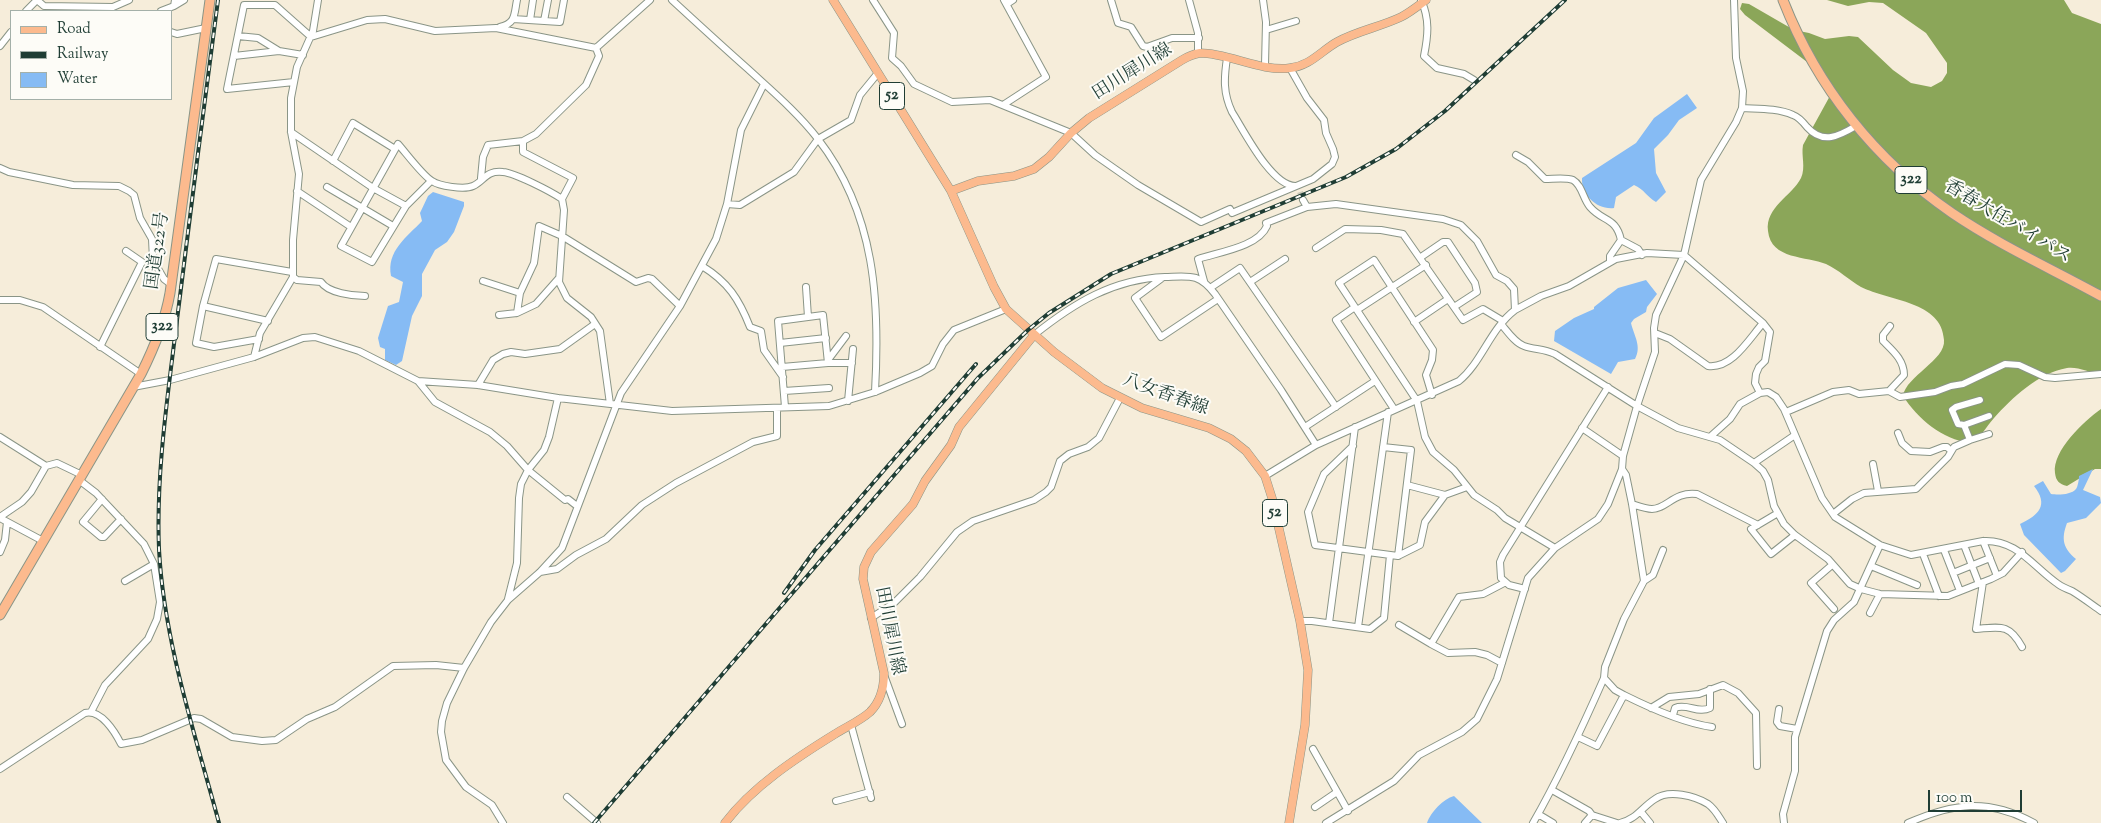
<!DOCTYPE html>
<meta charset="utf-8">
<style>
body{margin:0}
#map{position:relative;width:2101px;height:823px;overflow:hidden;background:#f6edda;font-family:"Sorts Mill Goudy",serif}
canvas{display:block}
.legend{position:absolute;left:10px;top:10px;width:162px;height:90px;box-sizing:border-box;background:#fdfcf7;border:1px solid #a4b0a9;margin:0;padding:6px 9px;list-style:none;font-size:15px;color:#1f3d34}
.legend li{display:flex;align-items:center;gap:10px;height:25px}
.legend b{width:25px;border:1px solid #a4b0a9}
.scale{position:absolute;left:1928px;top:790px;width:94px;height:22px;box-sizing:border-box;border:2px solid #1f3d34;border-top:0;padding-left:6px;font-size:15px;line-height:18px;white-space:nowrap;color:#1f3d34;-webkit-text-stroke:4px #fdfcf7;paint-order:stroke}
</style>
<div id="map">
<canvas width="2101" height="823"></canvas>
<ul class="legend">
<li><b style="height:6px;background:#fcba8e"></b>Road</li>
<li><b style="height:6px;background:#1f3d34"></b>Railway</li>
<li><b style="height:14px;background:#86bbf4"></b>Water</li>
</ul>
<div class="scale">100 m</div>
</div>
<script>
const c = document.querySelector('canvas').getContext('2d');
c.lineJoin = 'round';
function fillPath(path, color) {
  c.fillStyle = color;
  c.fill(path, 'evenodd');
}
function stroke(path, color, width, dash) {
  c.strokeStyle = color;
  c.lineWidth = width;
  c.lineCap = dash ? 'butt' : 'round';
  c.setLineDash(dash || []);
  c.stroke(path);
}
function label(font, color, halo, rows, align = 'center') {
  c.font = font + ' "Sorts Mill Goudy","Noto Serif JP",serif';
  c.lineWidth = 4;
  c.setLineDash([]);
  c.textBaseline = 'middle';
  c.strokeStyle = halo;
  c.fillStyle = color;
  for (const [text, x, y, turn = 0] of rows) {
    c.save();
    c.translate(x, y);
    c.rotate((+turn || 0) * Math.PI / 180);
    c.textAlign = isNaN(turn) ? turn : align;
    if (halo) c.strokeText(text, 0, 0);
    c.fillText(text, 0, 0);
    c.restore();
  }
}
fillPath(new Path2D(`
 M1827 0H2064L2072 13 2101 24V374C2090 373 2077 366 2067 368 2038 373 2012 398 1994 418 1985 428 1982 437 1970 443 1942 439 1918 419 1903 396 1906 376 1946 360 1944 340 1942 301 1889 301 1861 287 1849 280 1839 270 1826 264 1807 256 1771 260 1768 231 1765 207 1792 196 1801 178 1806 167 1801 156 1803 145L1831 94 1832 84 1815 68 1745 15 1740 9 1742 3 1749 4 1794 30 1809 33 1825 39 1849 36 1858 37 1893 70 1911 83 1931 87 1942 81 1947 73V63L1926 33 1883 3 1869 2 1848 6Z
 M2101 409V469H2095L2067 486C2059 484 2056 481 2055 473 2052 451 2084 421 2101 409Z`), '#8ba659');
fillPath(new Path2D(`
 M1687 94 1697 108 1679 120 1668 135 1654 149 1656 173 1666 192 1656 202C1647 197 1644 189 1634 185L1616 197 1614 208C1597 210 1581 195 1582 178L1636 143 1654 118Z
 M433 192 464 202V206L454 232 447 242 435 250 422 274V296L412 316 402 361 396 365 385 360V349L380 347 378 338 388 306 399 302 403 282 391 276C386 251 407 237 422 221L420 213 428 196Z
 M1646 280 1657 294 1647 307 1646 312 1634 319 1631 323C1634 336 1642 346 1635 359L1618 362 1611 374 1554 341 1555 331 1574 318 1594 309V307L1618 288Z
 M2093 469 2083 490 2100 497 2101 503 2086 518 2067 523C2061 539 2063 548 2076 559L2065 571 2061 573 2024 535 2020 524C2039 515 2049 505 2034 486L2043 481 2051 494C2058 495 2071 495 2076 489 2078 486 2079 479 2079 476Z
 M1454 796 1482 823H1427C1431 812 1443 799 1454 796Z`), '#86bbf4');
stroke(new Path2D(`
 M1300 192 1303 200`), '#cbcab9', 6, [6, 3]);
const minor = new Path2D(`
 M37 0 44 6 113 7 129 0
 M175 0 174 6 184 0
 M672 0C697 23 722 46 748 69 772 91 798 113 818 139 876 214 880 302 875 392
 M873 0 894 33 892 58 901 66 914 84 952 102 990 100 1071 133 1095 155 1138 185 1201 222 1230 209 1232 213 1313 179 1332 164 1335 157 1333 149 1326 133 1324 120 1307 98 1290 68
 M1111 0 1118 23 1131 27 1143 46 1147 47 1172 38H1199
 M1189 0 1198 33V53
 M1263 0 1266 22 1265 65
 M1421 0C1430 19 1428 36 1424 56L1437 68 1464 74 1474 80
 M1007 4 1013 0
 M26 11 37 0
 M161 11 174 6
 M513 19 560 22 564 0
 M530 20 533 0
 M544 21 548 0
 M500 27C516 23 514 15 517 0
 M1266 30 1296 21
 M171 32 177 34 206 28
 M238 36 258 38 279 51
 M311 37 367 20 385 19 435 31 496 28 596 48 650 0
 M0 46 11 32
 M234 56 279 51 303 55
 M1227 58C1224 78 1223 93 1232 112 1244 131 1272 187 1296 186
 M294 82 227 89 244 5H275L310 36
 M1003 105 1046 77 1004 0
 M1742 108C1758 109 1777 108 1793 115 1799 117 1803 122 1807 127 1823 145 1839 136 1856 126
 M291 132 373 188 406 206
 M523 141V152L573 178 562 199
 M1516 155 1528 162 1545 179C1553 179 1566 177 1573 180 1582 185 1583 199 1590 207 1603 222 1616 217 1621 240L1638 249 1642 255
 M333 161 353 123 395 149
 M0 168 9 172 73 185 119 186 129 191 134 195 140 218 152 239 153 260 164 279 172 285
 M481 178 483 157 488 145 523 141 536 134 586 85 599 56 596 48
 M431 181 406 206 372 262 341 246 398 144C406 153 423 176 432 181 439 186 464 190 473 186 484 181 486 170 503 172 515 173 550 191 562 199L564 210 559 282 567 298 591 317 600 331 610 404
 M327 187 393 226
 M297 191 351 227
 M727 204 740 205 794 172 818 139 851 120 860 95 878 73
 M1316 248 1345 229 1381 230 1403 234 1463 320 1483 309 1503 321
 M1421 257 1443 242H1448L1475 283 1477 292 1454 307
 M1610 262V256L1621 240
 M702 266C728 282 739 299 750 327L761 331 764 350 783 377
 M293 277 297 280 321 282C328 293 353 296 365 296
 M1162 278 1135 298 1161 337 1218 299
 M483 281 520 293
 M1204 281 1198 259C1219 252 1258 247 1267 226L1266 223 1307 207
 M1250 282 1285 259
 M806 287 808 317
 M1210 288 1240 268 1336 407
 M0 300H20L43 307 141 374
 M203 306 268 321
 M1355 307 1336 320 1394 409
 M1357 310 1426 265
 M1515 310 1541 296 1569 286 1616 259 1647 253 1684 255 1763 323 1770 332 1765 361 1759 367 1756 374 1755 383 1760 393
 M517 313 536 304 559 278
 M499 315 517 313 520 293 534 263 539 226 562 236 636 282 648 278 652 279 680 306
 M1414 322 1448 299
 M1501 324C1507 331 1515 343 1524 346 1535 350 1543 348 1555 354L1637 406 1678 428 1720 440 1754 463 1763 471 1768 480 1774 506 1784 524 1795 535 1828 559 1850 584 1861 589 1880 594 1948 596 1991 579 2003 573 2022 552
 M1655 333 1670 339 1708 366C1732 369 1749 339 1763 323
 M1034 335C1074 303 1113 279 1165 277 1190 276 1199 273 1215 294L1281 390 1316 445
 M259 339 214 347 196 343 203 306 216 259 292 272
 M780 343 826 338
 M100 347 142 262 126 251
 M254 357 260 333 293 277V240L299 174 291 132V98L297 67 313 31 318 0
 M828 360 846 336
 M828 363H852
 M782 367 828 363 823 315 778 321 785 407
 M418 381 478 385 558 398 672 411 829 406 875 392 920 373 932 366 943 344 954 330 1006 309
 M478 385 493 360 503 354 511 352 525 354 560 349 595 324
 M133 387 170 380 254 357 303 338 315 337 359 351 418 381 435 402 490 432 507 446 528 470 565 500 568 499 577 506
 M784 391 829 388
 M1889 391 1900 397 1935 392 1951 386 1963 384 2005 364 2019 365 2045 377 2055 378 2101 374
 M1432 395 1426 375 1432 360 1433 350 1374 260 1339 283 1417 401 1425 437 1433 452 1454 470 1474 495 1497 510 1505 518 1555 548
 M848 401 853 349
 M1786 412 1833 392 1849 390 1859 394 1889 391 1904 375C1904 360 1893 351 1883 341V335L1890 326
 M1964 425 1989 416
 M1305 427 1375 381
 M1582 428 1623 456
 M1898 433 1902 443 1911 451 1930 452 1943 447H1947L1951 451
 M1711 436 1730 419 1740 404 1760 393 1768 392 1776 397 1784 409 1822 498 1835 517 1880 545 1911 555 1983 541C2017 539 2033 567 2058 584 2062 587 2067 589 2072 591 2082 597 2091 604 2101 611
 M0 437 46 466 57 463 82 475
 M1970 440 1964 425 1958 424 1952 410 1956 407 1980 400
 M1353 446 1324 474 1308 512 1315 545 1398 556 1420 545 1425 522 1445 495 1467 487
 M1383 447 1411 450 1398 556
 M1754 463 1795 435
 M1873 464 1878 491
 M1265 476 1316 445 1459 381C1482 362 1490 329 1515 310L1514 289 1507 281 1496 275 1477 241 1461 225 1443 219 1336 204 1307 207 1303 200
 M79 480 96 493 144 544 154 564 160 602 157 619 148 639 105 685 91 712
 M1407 485 1445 495
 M102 499 83 522 101 537H104L121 519
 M1632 504C1638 506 1646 509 1652 509 1667 509 1674 491 1697 494L1758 525
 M1778 513 1751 529 1771 554 1795 535
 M1833 514 1852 499 1864 493 1916 489 1948 457 1954 447 1970 440 1989 434
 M0 517 22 502 31 492 46 466
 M0 518 43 541
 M1983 541 1997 576
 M1964 545 1979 584
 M1944 550 1960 591
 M0 552 5 540 7 522
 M1923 554 1939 596
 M1832 565 1811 583 1834 609
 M1871 566 1917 585
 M540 572 557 569 576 555 606 539 642 505 676 483 753 442 777 436V408
 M1953 573 1990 558
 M125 581 154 564
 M1644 581 1653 575 1663 550
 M1983 582 1976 629C2000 627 2009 623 2022 647
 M1525 589 1509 585 1501 578 1500 562 1503 555 1608 387
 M508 599 517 563 519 498 521 484 528 470 544 450 549 437 558 398
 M1870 613 1880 594
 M871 618 894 603 920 577 957 532 973 521 1034 500 1046 492 1051 487 1060 461 1069 454 1088 447 1099 438 1120 398
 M1300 621H1312L1370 629 1384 618 1390 555
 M1329 623 1355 427
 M1399 625 1431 644
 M1358 627 1388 412
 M1502 663 1487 655 1475 652 1448 653 1431 644 1459 597 1483 594 1504 583
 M884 675 902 724
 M1624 695C1650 708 1683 723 1712 727
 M1651 708 1669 697 1699 694 1723 685 1738 693 1756 713 1757 766
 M1779 709 1777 722 1780 726 1797 729
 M1673 715 1675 708C1687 703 1698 714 1710 708V689
 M851 725 871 798
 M1578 737 1597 746 1624 695 1615 690 1604 678
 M1313 749 1348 811
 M0 769 85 713C101 709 115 732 121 744L142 740 194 718 201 719 232 737 262 741 276 740 307 719 335 707 393 666 436 665 464 668
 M1552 790 1589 811 1592 815 1617 823
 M567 797 597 823
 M836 801 870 792
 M1315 807 1337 792
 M1641 812 1650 823
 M1538 814 1553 823
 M503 823 492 805 466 787 446 760 441 732 442 721 447 703 464 668 491 622 508 600 540 572 562 548 621 393 680 306 716 239 727 204 741 130 764 84
 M1326 823 1394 781 1419 755 1462 732 1477 719 1497 679 1528 578 1555 548 1598 519 1608 504 1622 469 1623 456 1637 406 1655 352 1654 328 1656 315 1684 255 1701 180 1736 122 1742 108 1743 91 1736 58 1734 0
 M1533 823C1560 776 1582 728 1604 678L1605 667 1624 619 1644 581 1632 504 1626 475 1622 469
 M1585 823 1592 815
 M1620 823C1638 818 1641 808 1655 799 1669 789 1695 796 1708 804 1715 809 1719 817 1723 823
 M1784 823 1783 814 1795 771V737L1827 631 1834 620 1854 602 1880 545
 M1908 823C1953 803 1988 798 2034 823`);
const major = new Path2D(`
 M833 0 951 191 994 287 1006 309 1054 352 1102 388 1142 408 1209 428 1231 439 1246 451 1265 476 1272 498 1300 621 1308 670 1305 725 1289 823
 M951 191 978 181 1014 176 1034 169 1049 157 1071 133 1089 118 1182 60C1187 57 1194 54 1200 53 1229 53 1261 72 1290 68 1310 66 1321 51 1337 42 1357 31 1380 27 1401 17 1409 13 1418 6 1426 0
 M725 823C752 787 796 758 835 734 846 727 860 721 870 712 881 701 884 688 884 673L863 579 864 567 871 552 913 504 925 481 951 445 959 427 1034 335`);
const highway = new Path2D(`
 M1783 0C1817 87 1875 160 1952 213 1999 245 2052 269 2101 296
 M0 615 141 374C154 348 165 322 170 293L210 0`);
stroke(minor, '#8a9587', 8);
stroke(major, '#8a9587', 9);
stroke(highway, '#8a9587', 11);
stroke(minor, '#fff', 6);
stroke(major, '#fcba8e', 8);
stroke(highway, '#fcba8e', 9);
const rail = new Path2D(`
 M218 0C204 109 189 219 176 328 167 401 156 476 159 549 164 642 195 734 219 823
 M784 593 815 550 976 364
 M594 823 978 378 1028 330 1049 313 1111 274 1346 177 1396 149 1445 111 1565 0`);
stroke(rail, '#1f3d34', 4);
stroke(rail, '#fdfcf7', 2, [5.5]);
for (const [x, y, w] of [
 [892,96,25],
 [1911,180,32],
 [162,327,32],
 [1275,513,25]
]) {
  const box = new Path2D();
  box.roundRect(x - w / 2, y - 13.5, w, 27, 4);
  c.fillStyle = '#fdfcf7';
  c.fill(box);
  stroke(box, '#1f3d34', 1);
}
label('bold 16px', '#1f3d34', null, [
 ["52",892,96],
 ["322",1911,180],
 ["322",162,327],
 ["52",1275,513]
]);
label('18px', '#1f3d34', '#fdfcf7', [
 ["田川犀川線",1133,73,-32],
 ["香春大任バイパス",2007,223,31],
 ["国道322号",159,251,-82],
 ["八女香春線",1165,396,20],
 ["田川犀川線",888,631,79]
]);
</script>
